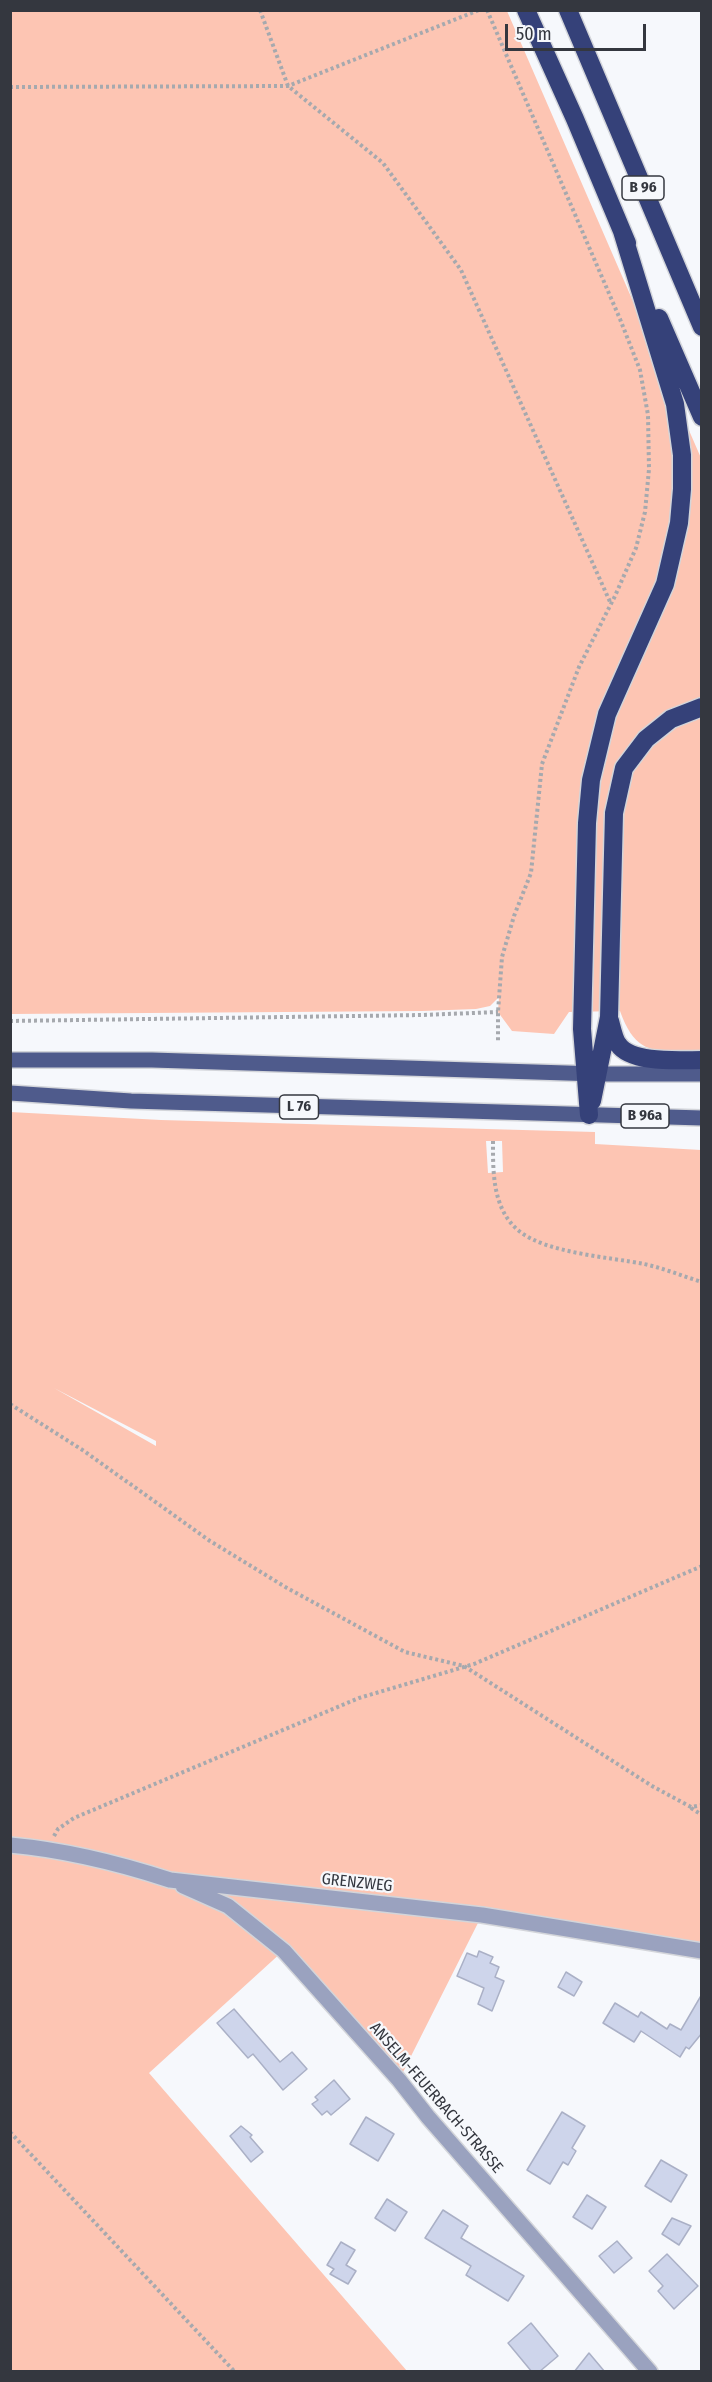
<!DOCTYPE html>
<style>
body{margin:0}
#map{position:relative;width:712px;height:2382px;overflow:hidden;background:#f6f8fc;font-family:"Fira Sans Condensed",sans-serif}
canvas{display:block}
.frame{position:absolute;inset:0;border:12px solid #34373f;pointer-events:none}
.scale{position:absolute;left:505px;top:24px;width:141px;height:27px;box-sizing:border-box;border:3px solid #34373f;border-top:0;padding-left:8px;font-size:18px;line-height:21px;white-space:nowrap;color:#34373f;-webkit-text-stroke:4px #f6f8fc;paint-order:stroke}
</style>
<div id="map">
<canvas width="712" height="2382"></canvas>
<div class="frame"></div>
<div class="scale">50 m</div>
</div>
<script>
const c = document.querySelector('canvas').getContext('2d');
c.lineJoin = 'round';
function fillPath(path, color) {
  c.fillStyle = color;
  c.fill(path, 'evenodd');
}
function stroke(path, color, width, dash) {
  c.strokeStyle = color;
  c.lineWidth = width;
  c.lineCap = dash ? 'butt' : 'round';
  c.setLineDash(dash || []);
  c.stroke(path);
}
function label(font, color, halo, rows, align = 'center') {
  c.font = font + ' "Fira Sans Condensed",sans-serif';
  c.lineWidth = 4.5;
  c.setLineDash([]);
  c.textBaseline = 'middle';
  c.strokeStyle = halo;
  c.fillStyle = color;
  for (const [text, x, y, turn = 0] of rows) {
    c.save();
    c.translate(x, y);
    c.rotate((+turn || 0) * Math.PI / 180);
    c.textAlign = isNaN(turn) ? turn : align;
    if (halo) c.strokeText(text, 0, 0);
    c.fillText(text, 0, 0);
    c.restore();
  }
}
fillPath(new Path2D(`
 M10 11H507L701 458V1051C658 1050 637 1059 620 1011L569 1012 554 1034 512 1031 498 1012 499 997 490 1006 476 1009 422 1011 11 1014Z
 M10 1112 161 1120 595 1132V1144L701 1150V1951L482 1915 399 2080 283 1951 149 2073 407 2371H11ZM486 1141H502L503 1172 488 1173ZM54 1388 156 1441V1446Z`), '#fdc5b3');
const building = new Path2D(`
 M479 1951 493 1957 490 1963 499 1967 495 1977 504 1981 492 2011 478 2004 484 1988 457 1976 467 1953 477 1957Z
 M566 1972 582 1982 574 1996 558 1987Z
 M702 1994V2033L689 2049 686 2047 680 2057 641 2031 634 2042 603 2023 615 2003 638 2017 641 2012 667 2029 670 2024 681 2030Z
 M234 2009 280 2062 292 2052 307 2069 283 2090 253 2054 248 2058 217 2023Z
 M334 2080 350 2099 331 2115 327 2111 322 2115 312 2104 318 2100 315 2097Z
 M562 2112 585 2126 572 2148 576 2151 568 2165 563 2162 550 2184 527 2170Z
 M366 2117 394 2134 378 2161 350 2144Z
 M241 2126 252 2135 250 2137 263 2152 251 2162 230 2136Z
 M661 2160 687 2175 671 2202 645 2186Z
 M587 2195 606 2207 592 2229 573 2217Z
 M387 2199 407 2212 395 2231 375 2218Z
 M443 2210 468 2226 461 2238 524 2276 508 2301 466 2275 471 2266 425 2238Z
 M672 2218 691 2226 679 2245 662 2234Z
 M617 2241 632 2258 614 2273 599 2256Z
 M341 2242 355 2250 346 2265 356 2271 348 2284 330 2274 334 2269 327 2265Z
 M667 2254 698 2286 674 2309 658 2291 663 2286 649 2271Z
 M531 2323 558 2356 539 2372H532L508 2343Z
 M589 2353 605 2372H574Z`);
fillPath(building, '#ced5eb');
stroke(building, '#aab0c6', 1.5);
const minor = new Path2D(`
 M10 1845C65 1850 118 1863 170 1880L482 1915 702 1951
 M183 1886 228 1906 284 1951 399 2080 428 2117 650 2372`);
const major = new Path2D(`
 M10 1060H152L598 1074H702
 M10 1093 131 1101 702 1118`);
const highway = new Path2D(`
 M526 10 575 119 627 243
 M568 10 702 327
 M659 318 702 417
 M610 1021C612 1028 614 1039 618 1044 631 1064 680 1060 702 1060
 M592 1101 609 1017 614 813 624 768 646 739 671 719 702 707
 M589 1115 582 1029 587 823 591 780 607 714 665 584 679 523 682 489V455L675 404 622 231`);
stroke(minor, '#d3d5da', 18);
stroke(major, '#d3d5da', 18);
stroke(highway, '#d3d5da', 21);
stroke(new Path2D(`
 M260 10 288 86 383 163 461 270 611 604
 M487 10 620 319 640 370 648 415 649 469 645 512 636 548 615 596 579 667 542 764 531 873 514 916 502 957 498 1012V1041
 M10 87 288 86 479 10
 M10 1021 422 1015 498 1012
 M493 1141C493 1171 492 1209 519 1231 546 1253 609 1257 644 1264 663 1268 682 1276 702 1282
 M10 1404 84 1451 210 1541 287 1588 405 1652 464 1666 652 1786 691 1807 702 1805
 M691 1808 702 1815
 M54 1836 58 1829 74 1818 359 1698 474 1664 702 1566
 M10 2132 235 2372`), '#a6a9ae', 4, [3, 3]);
stroke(minor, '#9aa2bf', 15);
stroke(major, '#4f5b8c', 15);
stroke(highway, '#354179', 18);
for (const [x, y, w] of [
 [643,188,42],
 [299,1107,39],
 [645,1116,48]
]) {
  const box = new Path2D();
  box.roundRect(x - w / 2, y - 12, w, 24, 4.5);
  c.fillStyle = '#f6f8fc';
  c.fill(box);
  stroke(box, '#34373f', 1.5);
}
label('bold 15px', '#34373f', null, [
 ["B 96",643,188],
 ["L 76",299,1107],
 ["B 96a",645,1116]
]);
label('16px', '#34373f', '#f6f8fc', [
 ["GRENZWEG",357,1883,6],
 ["ANSELM-FEUERBACH-STRASSE",436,2098,49]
]);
</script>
